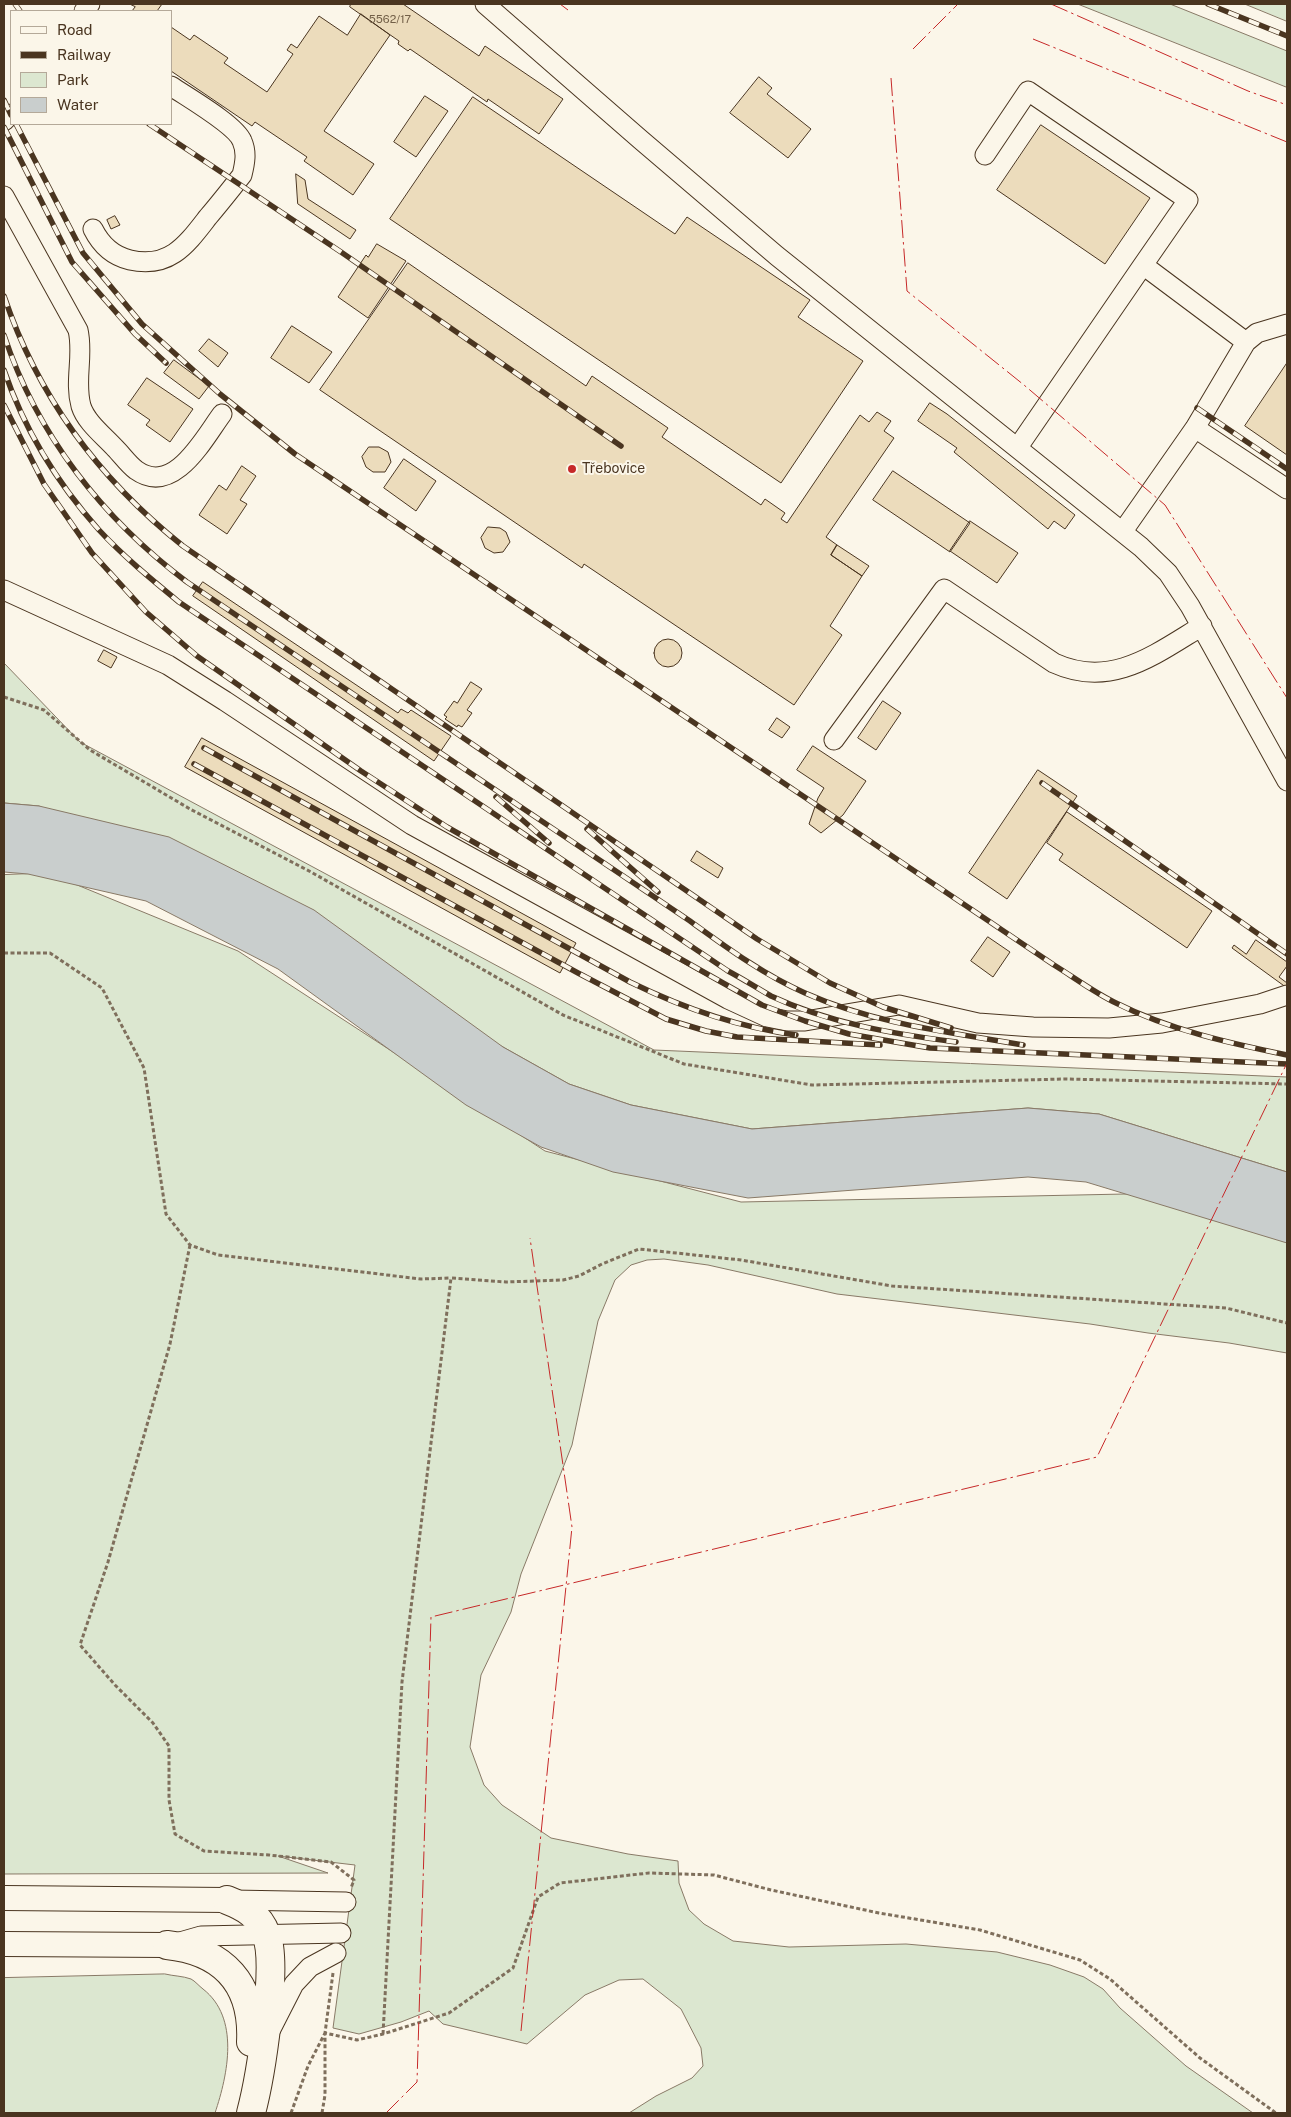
<!DOCTYPE html>
<meta charset="utf-8">
<style>
body{margin:0}
#map{position:relative;width:1291px;height:2117px;overflow:hidden;background:#fbf6e9;font-family:"Public Sans",sans-serif}
canvas{display:block}
.frame{position:absolute;inset:0;border:5px solid #4a3520;pointer-events:none}
.legend{position:absolute;left:10px;top:10px;width:162px;height:115px;box-sizing:border-box;background:#fbf6e9;border:1px solid #b4a999;margin:0;padding:6px 9px;list-style:none;font-size:15px;color:#4a3520}
.legend li{display:flex;align-items:center;gap:10px;height:25px}
.legend b{width:25px;border:1px solid #b4a999}
</style>
<div id="map">
<canvas width="1291" height="2117"></canvas>
<div class="frame"></div>
<ul class="legend">
<li><b style="height:6px;background:#fbf6e9"></b>Road</li>
<li><b style="height:6px;background:#4a3520"></b>Railway</li>
<li><b style="height:14px;background:#dce7d0"></b>Park</li>
<li><b style="height:14px;background:#c9cecd"></b>Water</li>
</ul>
</div>
<script>
const c = document.querySelector('canvas').getContext('2d');
c.lineJoin = 'round';
function fillPath(path, color) {
  c.fillStyle = color;
  c.fill(path, 'evenodd');
}
function stroke(path, color, width, dash) {
  c.strokeStyle = color;
  c.lineWidth = width;
  c.lineCap = dash ? 'butt' : 'round';
  c.setLineDash(dash || []);
  c.stroke(path);
}
function label(font, color, halo, rows, align = 'center') {
  c.font = font + ' "Public Sans",sans-serif';
  c.lineWidth = 4;
  c.setLineDash([]);
  c.textBaseline = 'middle';
  c.strokeStyle = halo;
  c.fillStyle = color;
  for (const [text, x, y, turn = 0] of rows) {
    c.save();
    c.translate(x, y);
    c.rotate((+turn || 0) * Math.PI / 180);
    c.textAlign = isNaN(turn) ? turn : align;
    if (halo) c.strokeText(text, 0, 0);
    c.fillText(text, 0, 0);
    c.restore();
  }
}
const green = new Path2D(`
 M1078 4H1170L1287 51V87Z
 M1245 4H1287V21Z
 M4 663 80 742 654 1050 1287 1077V1172L1099 1114 1028 1108 752 1129 631 1105 569 1084 503 1047 39 806 4 803Z
 M48 873 238 951 545 1151 741 1202 1125 1194 1172 1197 1287 1228V1353L1229 1343 1148 1333 1090 1324 837 1294 708 1265 664 1259 647 1260 631 1265 615 1280 598 1321 572 1445 521 1574 511 1612 481 1675 470 1747 484 1785 502 1805 551 1838 628 1854 678 1861 679 1883 689 1910 704 1924 733 1941 789 1947 906 1944 997 1952 1050 1965 1084 1977 1103 1989 1120 2008 1186 2066 1253 2113H629L656 2096 692 2078 703 2066 701 2048 681 2009 643 1979 619 1980 585 1995 527 2044 443 2024 429 2011 401 2022 359 2034 333 2028 355 1865 278 1856 328 1873 4 1874V875Z
 M165 1974C173 1976 183 1976 191 1979 195 1981 199 1986 203 1989 240 2018 228 2074 215 2113H4V1978Z`);
fillPath(green, '#dce7d0');
stroke(green, '#887966', 1);
const water = new Path2D(`
 M4 803 39 806 169 837 314 910 503 1047 569 1084 631 1105 752 1129 1028 1108 1099 1114 1287 1172V1243L1086 1182 1028 1177 748 1198 613 1172 541 1147 466 1105 278 969 146 901 28 874 4 872Z`);
fillPath(water, '#c9cecd');
stroke(water, '#887966', 1);
const building = new Path2D(`
 M130 4H162L157 11H132L135 7Z
 M351 4H403L479 56 485 46 563 99 539 134 488 99 487 102 410 49 408 51 398 44 399 41 350 7Z
 M361 14 390 35 324 131 374 164 353 195 304 161 307 157 255 122 252 126 171 71V27L190 40 194 35 228 58 224 63 267 92 293 54 287 50 291 44 297 48 319 16 347 35Z
 M759 77 772 88 767 94 811 129 788 158 730 113Z
 M425 96 448 111 416 157 394 142Z
 M473 97 675 234 687 217 810 300 798 317 863 361 781 483 390 219Z
 M1041 125 1150 198 1105 264 997 190Z
 M296 174 305 180 308 199 356 230 350 239 298 204Z
 M115 216 120 225 111 229 107 220Z
 M377 244 406 261 368 318 338 297 366 255 368 257Z
 M408 263 586 386 592 376 668 428 662 437 761 505 765 499 785 513 781 519 787 523 860 415 869 422 877 412 891 421 884 431 894 438 826 537 837 545 831 555 862 576 830 626 842 635 794 705 584 564 582 568 320 390Z
 M292 326 332 352 309 383 271 358Z
 M209 339 228 353 218 367 199 351Z
 M174 360 209 386 199 399 164 373Z
 M1287 363V455L1245 426Z
 M147 378 193 409 170 442 146 425 150 420 128 405Z
 M930 403 947 414 1075 515 1065 529 1054 521 1048 529 954 452 957 448 918 421Z
 M369 447H379L388 452 391 462 385 472H373L366 467 362 457Z
 M404 459 436 481 416 511 384 488Z
 M242 466 256 476 240 500 247 504 227 534 199 515 219 485 226 490Z
 M893 471 970 523 950 552 873 500Z
 M970 521 1018 553 997 583 950 551Z
 M488 527 500 528 506 532 510 542 503 552 494 553 485 548 481 538Z
 M837 545 869 566 862 576 831 555Z
 M203 582 398 713 401 709 408 713 411 710 451 736 434 761 193 596Z
 M654 653a14 14 0 1 1 28 0a14 14 0 1 1-28 0Z
 M104 650 117 657 111 668 98 661Z
 M471 682 482 689 467 710 472 713 462 727 458 725 457 727 445 719 447 717 444 715 454 701 457 703Z
 M883 701 901 713 876 750 858 738Z
 M777 718 790 727 782 738 769 730Z
 M202 738 576 943 560 973 185 767Z
 M813 746 866 781 843 815 821 833 809 824 818 798 824 788 797 770Z
 M1038 770 1077 796 1007 899 969 873Z
 M1067 812 1212 911 1187 948 1059 860 1063 854 1047 843Z
 M697 851 723 868 718 878 691 861Z
 M988 937 1010 952 993 977 971 961Z
 M1256 940 1287 962V966L1279 977 1287 983V988L1232 948 1234 945 1246 954Z`);
fillPath(building, '#ecdcbc');
stroke(building, '#4a3520', 1);
const minor = new Path2D(`
 M485 4 641 140 777 256 1141 547 1168 573 1190 606 1287 781
 M84 11 90 4
 M4 121 11 114
 M985 155 1028 91 1188 200 1143 265
 M4 196 78 330C84 355 74 381 81 406 86 422 103 435 115 448 122 455 128 464 136 470 174 497 204 438 222 414
 M93 229C101 245 113 256 130 260 170 269 187 244 208 217 220 203 231 189 242 175 245 163 247 152 242 141 236 125 187 97 171 86
 M1195 428 1287 489
 M1018 447 1143 265 1246 342 1257 333 1287 324
 M1123 531 1195 428 1246 342
 M4 590 168 665 225 701 412 825 728 999 767 1017 787 1021H805L899 1005 978 1023 1033 1027 1109 1028 1162 1023 1260 1004 1287 995
 M834 740 944 589 1054 663C1111 689 1154 655 1202 626
 M232 1900 346 1902
 M173 1944 201 1936 341 1933
 M271 2029 294 1984 310 1967 336 1953`);
const major = new Path2D(`
 M4 1898 227 1900
 M4 1944 167 1945`);
const highway = new Path2D(`
 M227 1900C245 1907 259 1915 266 1934 279 1964 260 2079 251 2113
 M167 1945C224 1951 254 1984 251 2042`);
stroke(minor, '#4a3520', 21);
stroke(major, '#4a3520', 26);
stroke(highway, '#4a3520', 30);
stroke(new Path2D(`
 M4 697 44 710 90 750 190 809 311 872 563 1015 684 1064 812 1085 1066 1079 1287 1084
 M4 953H50L102 988 144 1068 166 1214 190 1245 218 1255 421 1279 451 1278
 M190 1245 170 1344 108 1562 80 1645 115 1685 153 1723 169 1746V1800L175 1834 204 1851 269 1855 331 1862 354 1880 351 1888
 M333 1973 325 2033 357 2040 383 2034 449 2013 513 1968 538 1897 560 1883 649 1873 714 1875 771 1890 879 1913 980 1930 1080 1960 1110 1979 1200 2058 1276 2113
 M383 2034 402 1682 451 1278 506 1282 563 1280 579 1276 602 1264 639 1249 741 1260 892 1286 1226 1308 1287 1323
 M291 2113 308 2066 325 2033
 M322 2113 325 2095V2034`), '#7f6f5c', 3, [4, 2.5]);
stroke(minor, '#fbf6e9', 19);
stroke(major, '#fbf6e9', 24);
stroke(highway, '#fbf6e9', 28);
const rail = new Path2D(`
 M15 4 20 11
 M1208 4 1287 36
 M4 100 11 115
 M16 124 83 253 142 324 220 394 295 454 1054 965C1075 978 1095 993 1116 1003 1170 1030 1229 1043 1287 1055
 M149 124 341 252 621 446
 M4 127 72 262 135 334 166 363
 M4 296C38 397 100 480 183 546L757 939 830 983 883 1007 951 1028
 M4 335C37 435 103 519 187 582L690 921C726 947 764 975 805 993 875 1024 949 1032 1023 1045
 M4 370C24 429 58 484 99 530 123 556 151 579 179 602L728 971C743 979 757 988 771 996 829 1023 893 1034 956 1042
 M4 405 44 484 92 553 146 612 197 656 361 771 447 827 762 1005 805 1021 849 1034 930 1048 1287 1064
 M1197 408 1287 469
 M204 748 630 982C683 1008 737 1027 796 1035
 M194 764 578 973 666 1019 706 1031 737 1037 880 1045
 M1042 783 1287 954
 M496 797 549 843
 M587 829 658 892`);
stroke(rail, '#4a3520', 5.5);
stroke(rail, '#fbf6e9', 4, [11]);
stroke(new Path2D(`
 M560 4 568 10
 M1051 4 1248 91 1287 105
 M1033 39 1287 142
 M913 49 958 4
 M891 78 907 291 1024 385 1165 505 1287 698
 M521 2031 572 1527 530 1238
 M386 2113 417 2082 431 1617 1097 1457 1287 1063`), '#c62828', 1, [18, 4, 2.5, 4]);
for (const [x, y, r, color] of [
 [572,469,5,"#c62828"]
]) {
  const dot = new Path2D();
  dot.arc(x, y, r, 0, 2 * Math.PI);
  c.fillStyle = color;
  c.fill(dot);
  stroke(dot, '#fbf6e9', 2);
}
label('11px', '#725f47', null, [
 ["5562/17",390,20]
]);
label('14px', '#4a3520', '#fbf6e9', [
 ["Třebovice",582,469]
], 'left');
</script>
